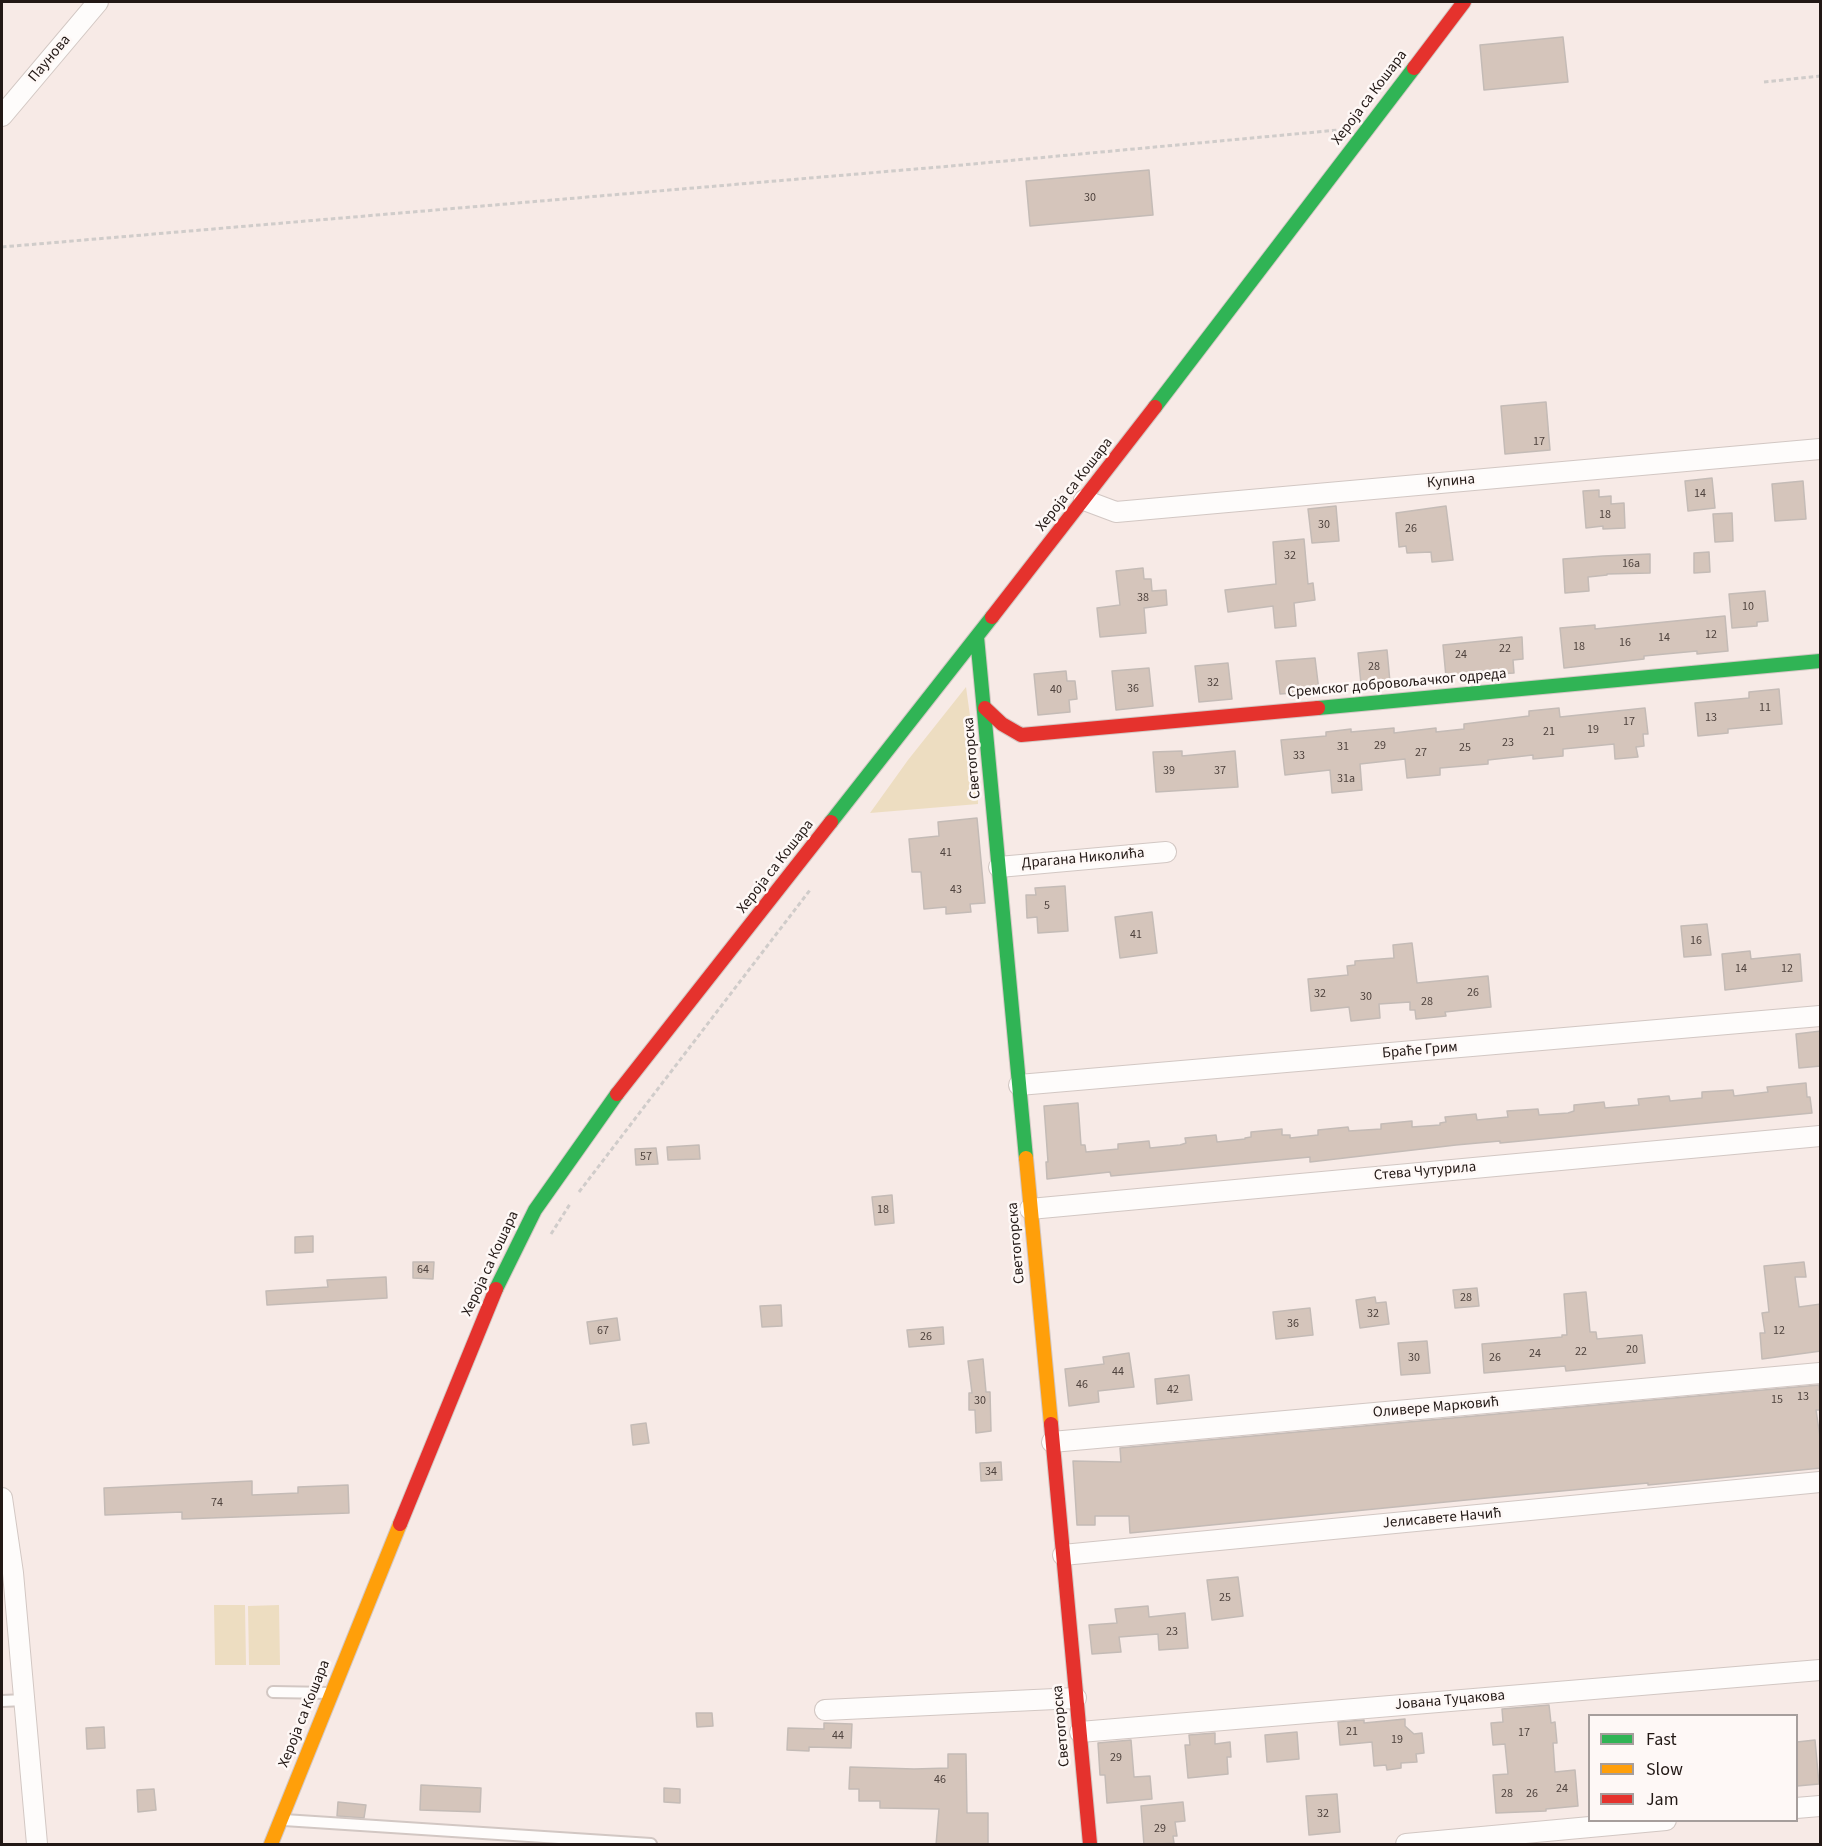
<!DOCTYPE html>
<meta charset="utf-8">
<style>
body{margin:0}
#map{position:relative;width:1822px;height:1846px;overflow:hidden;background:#f7eae6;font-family:"Source Sans 3",sans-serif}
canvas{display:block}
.frame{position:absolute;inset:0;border:3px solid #221815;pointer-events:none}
.legend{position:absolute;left:1588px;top:1714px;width:210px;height:108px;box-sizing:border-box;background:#fef8f6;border:2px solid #a69e9c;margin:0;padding:8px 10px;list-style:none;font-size:18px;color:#221815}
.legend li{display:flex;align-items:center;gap:12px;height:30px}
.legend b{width:30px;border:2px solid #a69e9c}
</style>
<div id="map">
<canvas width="1822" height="1846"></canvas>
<div class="frame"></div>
<ul class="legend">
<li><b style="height:8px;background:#30b455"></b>Fast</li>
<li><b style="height:8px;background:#ff9f0a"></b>Slow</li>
<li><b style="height:8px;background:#e5322d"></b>Jam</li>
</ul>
</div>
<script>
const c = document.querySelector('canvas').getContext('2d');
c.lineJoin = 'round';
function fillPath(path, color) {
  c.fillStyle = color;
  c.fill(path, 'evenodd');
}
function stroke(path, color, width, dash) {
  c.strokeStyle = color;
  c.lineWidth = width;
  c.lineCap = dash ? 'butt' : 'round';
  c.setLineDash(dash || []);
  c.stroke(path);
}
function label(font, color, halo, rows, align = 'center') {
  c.font = font + ' "Source Sans 3",sans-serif';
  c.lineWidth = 5;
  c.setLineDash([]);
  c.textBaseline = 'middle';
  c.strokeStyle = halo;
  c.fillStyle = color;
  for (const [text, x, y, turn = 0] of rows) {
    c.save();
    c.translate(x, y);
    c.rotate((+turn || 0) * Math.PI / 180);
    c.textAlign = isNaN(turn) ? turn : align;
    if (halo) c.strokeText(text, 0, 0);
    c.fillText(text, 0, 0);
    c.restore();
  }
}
fillPath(new Path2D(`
 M966 687 977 766 978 804 870 813 908 760Z
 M214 1605H245L246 1665H215Z
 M279 1605 280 1665H249L248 1606Z`), '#edddc1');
const building = new Path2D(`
 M1563 37 1568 82 1484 90 1480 45Z
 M1149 170 1153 215 1030 226 1026 181Z
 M1546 402 1550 450 1505 454 1501 406Z
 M1712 478 1715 508 1688 511 1685 481Z
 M1803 481 1806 519 1775 521 1772 484Z
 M1599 490V497L1611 496V504L1624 503 1625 528 1603 529V526L1586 528 1583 491Z
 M1336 506 1339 541 1312 543 1308 509Z
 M1446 506 1453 560 1432 562 1431 552 1407 553 1406 546 1399 547 1396 513Z
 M1732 513 1733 541 1715 542 1713 514Z
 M1304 539 1308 584 1313 583 1315 600 1294 603 1296 626 1275 628 1273 606 1228 612 1225 590 1276 584 1273 542Z
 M1709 552 1710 572 1694 573V553Z
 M1650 554V573L1607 574V575L1588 577 1589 591 1565 593 1563 559 1603 556Z
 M1143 568 1144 579H1151L1152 591 1166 590 1167 605 1144 608 1146 633 1100 637 1097 608 1120 605 1116 571Z
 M1765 591 1768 621 1757 622V626L1732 628 1729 594Z
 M1725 616 1728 651 1697 654V651L1644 656V659L1564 668 1560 628 1595 625V629Z
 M1522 637 1523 659 1513 660 1514 673 1446 677 1443 645Z
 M1387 650 1390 682 1361 684 1358 653Z
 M1315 658 1319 691 1280 694 1276 661Z
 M1228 663 1232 699 1199 702 1195 666Z
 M1149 668 1153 706 1116 710 1112 671Z
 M1066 671 1067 681H1075L1077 699 1069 700 1070 712 1038 715 1034 674Z
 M1779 689 1782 724 1728 729V733L1698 736 1695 703 1749 698V692Z
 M1559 708 1560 717 1645 708 1648 734H1643L1644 746 1636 747 1638 757 1615 759 1614 744 1563 749V756L1533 759V755L1488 760V764L1440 768V775L1407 778 1405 759 1360 764 1362 790 1332 793 1330 770 1285 775 1281 740 1326 736V732L1351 729V732L1394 728V733L1436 728V732L1464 729V724L1529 716V711Z
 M1182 751V756L1235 751 1238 787 1156 792 1153 752Z
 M977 818 985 903 970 904 971 912 946 914V907L924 909 921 872H912L909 839 939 836 938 822Z
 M1065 886 1068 931 1038 933 1037 917 1027 918 1026 895H1036L1035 888Z
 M1152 912 1157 953 1120 958 1115 917Z
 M1707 924 1711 955 1684 957 1681 926Z
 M1412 943 1417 983 1488 976 1491 1007 1445 1012 1446 1016 1416 1019 1415 1010H1410V1002L1379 1004 1380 1018 1351 1021 1349 1007 1311 1011 1308 979 1348 975 1347 966 1355 965V961L1394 958 1393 945Z
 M1750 951 1751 959 1800 954 1802 981 1725 990 1722 954Z
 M1821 1031V1066L1799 1068 1796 1034Z
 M1806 1083 1807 1097H1810L1812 1113 1500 1143V1141L1456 1145 1310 1162V1157L1111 1176 1110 1172 1047 1179 1046 1162H1048L1044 1106 1078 1103 1081 1145H1085L1086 1152 1118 1149V1144L1149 1141 1150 1148 1180 1145 1186 1143 1185 1138 1216 1135 1217 1142 1245 1139V1138L1251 1137V1132L1282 1129V1135H1290V1138L1318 1135V1130L1348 1127 1349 1131 1381 1129V1124L1412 1121V1127L1440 1125V1123L1446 1122 1445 1117 1476 1114 1477 1120 1508 1117 1507 1111 1538 1109 1539 1115 1568 1113 1574 1111V1105L1604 1102 1605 1108 1639 1105 1638 1099 1669 1096 1670 1101 1702 1098V1092L1733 1090 1734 1096 1768 1092 1767 1087Z
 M699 1145 700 1159 668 1160 667 1147Z
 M656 1148 658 1164 636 1165 635 1149Z
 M892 1195 894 1223 875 1225 872 1197Z
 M313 1236V1252L295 1253V1237Z
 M413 1262H434L433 1279 413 1278Z
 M1804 1262 1806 1277H1795L1799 1307 1821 1304V1351L1762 1359 1760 1333H1765L1762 1313 1769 1312 1764 1266Z
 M386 1277 387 1298 267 1305 266 1291 328 1287 327 1280Z
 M1477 1288 1479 1306 1455 1308 1453 1290Z
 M1586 1292 1590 1332H1596L1597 1339 1642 1335 1645 1363 1566 1371 1565 1366 1484 1373 1482 1344 1562 1337V1335H1567L1564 1294Z
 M1375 1297 1376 1303 1386 1302 1389 1324 1360 1328 1356 1300Z
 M781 1305 782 1326 762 1327 760 1306Z
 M1310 1308 1313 1335 1276 1339 1273 1312Z
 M617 1318 620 1340 590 1344 587 1322Z
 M943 1327 944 1344 909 1347 907 1330Z
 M1427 1341 1430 1373 1401 1375 1398 1343Z
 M1129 1353 1134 1387 1098 1391 1099 1402 1069 1406 1065 1369 1104 1364 1103 1357Z
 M983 1359 986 1392H990L991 1431 976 1433 975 1410H969V1393H972L968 1361Z
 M1189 1375 1192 1400 1157 1404 1155 1379Z
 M1819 1385 1821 1410H1816L1821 1444V1468L1648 1485V1483L1507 1496 1130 1533 1129 1516H1095V1525H1077L1073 1461 1121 1462 1120 1448Z
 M646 1423 649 1443 633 1445 631 1425Z
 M1001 1462 1002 1480 981 1481 980 1463Z
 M252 1481V1495L298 1493V1487L348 1485 349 1513 182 1519V1512L105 1515 104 1488Z
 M1238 1577 1243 1616 1212 1620 1207 1580Z
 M1148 1606 1149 1617 1185 1613 1188 1648 1159 1650 1158 1634 1119 1637 1121 1652 1092 1654 1089 1625 1117 1623 1115 1609Z
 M1549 1705 1551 1723 1555 1722 1557 1743H1553L1555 1772 1575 1770 1578 1806 1546 1809V1811L1496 1813 1493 1775 1508 1774 1505 1744 1493 1745 1491 1723 1503 1722 1502 1709Z
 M696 1713H712L713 1726 697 1727Z
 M1405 1719V1726L1414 1734 1422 1733 1424 1753 1416 1754 1417 1762 1401 1763V1768L1387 1770 1386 1765 1374 1766 1372 1742 1340 1745 1338 1722 1364 1720V1723Z
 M824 1723 852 1724 851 1748 809 1747V1751L787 1750 788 1728 824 1729Z
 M104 1727 105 1748 87 1749 86 1728Z
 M1297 1732 1299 1759 1267 1762 1265 1735Z
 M1215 1733V1744L1230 1742 1231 1757H1227L1228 1774 1188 1778 1185 1745H1190L1189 1735Z
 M1131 1740 1134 1777 1150 1776 1152 1799 1107 1803 1105 1775H1100L1098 1743Z
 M1815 1740 1819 1784 1797 1786V1742Z
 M948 1754H966L967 1813H988V1845H936L939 1809 880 1808V1801H859V1789H849L850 1767 914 1769 948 1768Z
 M421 1785 481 1788 480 1812 420 1810Z
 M664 1788 680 1789V1803L664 1802Z
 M154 1789 156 1810 138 1812 137 1790Z
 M1337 1794 1340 1832 1309 1835 1306 1796Z
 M338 1802 366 1805 364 1818 337 1816Z
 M1183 1802 1185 1821 1175 1822 1177 1836H1173L1174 1843 1144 1845 1141 1806Z`);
fillPath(building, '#d5c5bb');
stroke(building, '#c4bbb6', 1.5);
const lane = new Path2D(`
 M273 1692 331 1693
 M2 1701 25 1700
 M284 1820 651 1844`);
const street = new Path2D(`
 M2 116 98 2
 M1084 500 1116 512 1820 449
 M999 867 1166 852
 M1019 1085 1820 1016
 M1030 1209 1820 1136
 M1052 1442 1820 1373
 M2 1498 13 1573 37 1844
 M1063 1555 1820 1482
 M825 1710 1076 1698
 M1080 1732 1820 1670
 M1796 1808 1820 1806
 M1406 1844 1666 1820`);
const fast = new Path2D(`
 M1155 407 1414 68
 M977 637 1026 1158
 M1318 708 1820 661
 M831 822 992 617
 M496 1289 535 1210 617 1094`);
const slow = new Path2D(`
 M1026 1158 1051 1424
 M271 1844 400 1524`);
const jam = new Path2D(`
 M1414 68 1464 2
 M992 617 1155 407
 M985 708 1002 724 1021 735 1318 708
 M617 1094 831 822
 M1051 1424 1090 1844
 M400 1524 496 1289`);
stroke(lane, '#d2c7c3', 14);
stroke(street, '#d2c7c3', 22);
stroke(fast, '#d2c7c3', 16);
stroke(slow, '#d2c7c3', 16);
stroke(jam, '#d2c7c3', 16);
stroke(new Path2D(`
 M1764 82 1820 76
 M2 247 951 166 1338 130
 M579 1192 810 890
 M551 1234 570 1204`), '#d0ccca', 3, [4.5, 3]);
stroke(lane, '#fefcfb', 10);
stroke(street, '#fefcfb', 20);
stroke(fast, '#30b455', 14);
stroke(slow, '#ff9f0a', 14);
stroke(jam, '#e5322d', 14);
label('12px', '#4f433e', null, [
 ["30",1090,198],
 ["17",1539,442],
 ["14",1700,494],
 ["18",1605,515],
 ["30",1324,525],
 ["26",1411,529],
 ["32",1290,556],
 ["16a",1631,564],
 ["38",1143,598],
 ["10",1748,607],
 ["12",1711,635],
 ["14",1664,638],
 ["16",1625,643],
 ["18",1579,647],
 ["22",1505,649],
 ["24",1461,655],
 ["28",1374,667],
 ["32",1213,683],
 ["36",1133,689],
 ["40",1056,690],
 ["11",1765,708],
 ["13",1711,718],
 ["17",1629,722],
 ["19",1593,730],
 ["21",1549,732],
 ["23",1508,743],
 ["29",1380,746],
 ["31",1343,747],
 ["25",1465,748],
 ["27",1421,753],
 ["33",1299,756],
 ["39",1169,771],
 ["37",1220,771],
 ["31a",1346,779],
 ["41",946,853],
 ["43",956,890],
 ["5",1047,906],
 ["41",1136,935],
 ["16",1696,941],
 ["14",1741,969],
 ["12",1787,969],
 ["26",1473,993],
 ["32",1320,994],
 ["30",1366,997],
 ["28",1427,1002],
 ["57",646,1157],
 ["18",883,1210],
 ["64",423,1270],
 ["28",1466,1298],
 ["32",1373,1314],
 ["36",1293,1324],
 ["67",603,1331],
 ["12",1779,1331],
 ["26",926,1337],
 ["20",1632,1350],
 ["22",1581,1352],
 ["24",1535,1354],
 ["30",1414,1358],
 ["26",1495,1358],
 ["44",1118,1372],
 ["46",1082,1385],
 ["42",1173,1390],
 ["13",1803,1397],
 ["15",1777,1400],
 ["30",980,1401],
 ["34",991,1472],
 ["74",217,1503],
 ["25",1225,1598],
 ["23",1172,1632],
 ["21",1352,1732],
 ["17",1524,1733],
 ["44",838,1736],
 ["19",1397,1740],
 ["29",1116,1758],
 ["46",940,1780],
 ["24",1562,1789],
 ["28",1507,1794],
 ["26",1532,1794],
 ["32",1323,1814],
 ["29",1160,1829]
]);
label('15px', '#221815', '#fef8f6', [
 ["Паунова",50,59,-50],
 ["Хероја са Кошара",1370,98,-53],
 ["Купина",1451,482,-5],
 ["Хероја са Кошара",1075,485,-52],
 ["Сремског добровољачког одреда",1397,684,-5],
 ["Светогорска",973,758,-95],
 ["Драгана Николића",1083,859,-5],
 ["Хероја са Кошара",776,867,-52],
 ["Браће Грим",1420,1051,-5],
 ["Стева Чутурила",1425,1172,-5],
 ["Светогорска",1017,1243,-95],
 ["Хероја са Кошара",491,1264,-65],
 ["Оливере Марковић",1436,1408,-5],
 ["Јелисавете Начић",1442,1519,-5],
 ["Јована Туцакова",1450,1701,-5],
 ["Хероја са Кошара",305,1714,-68],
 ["Светогорска",1062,1726,-95]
]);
</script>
